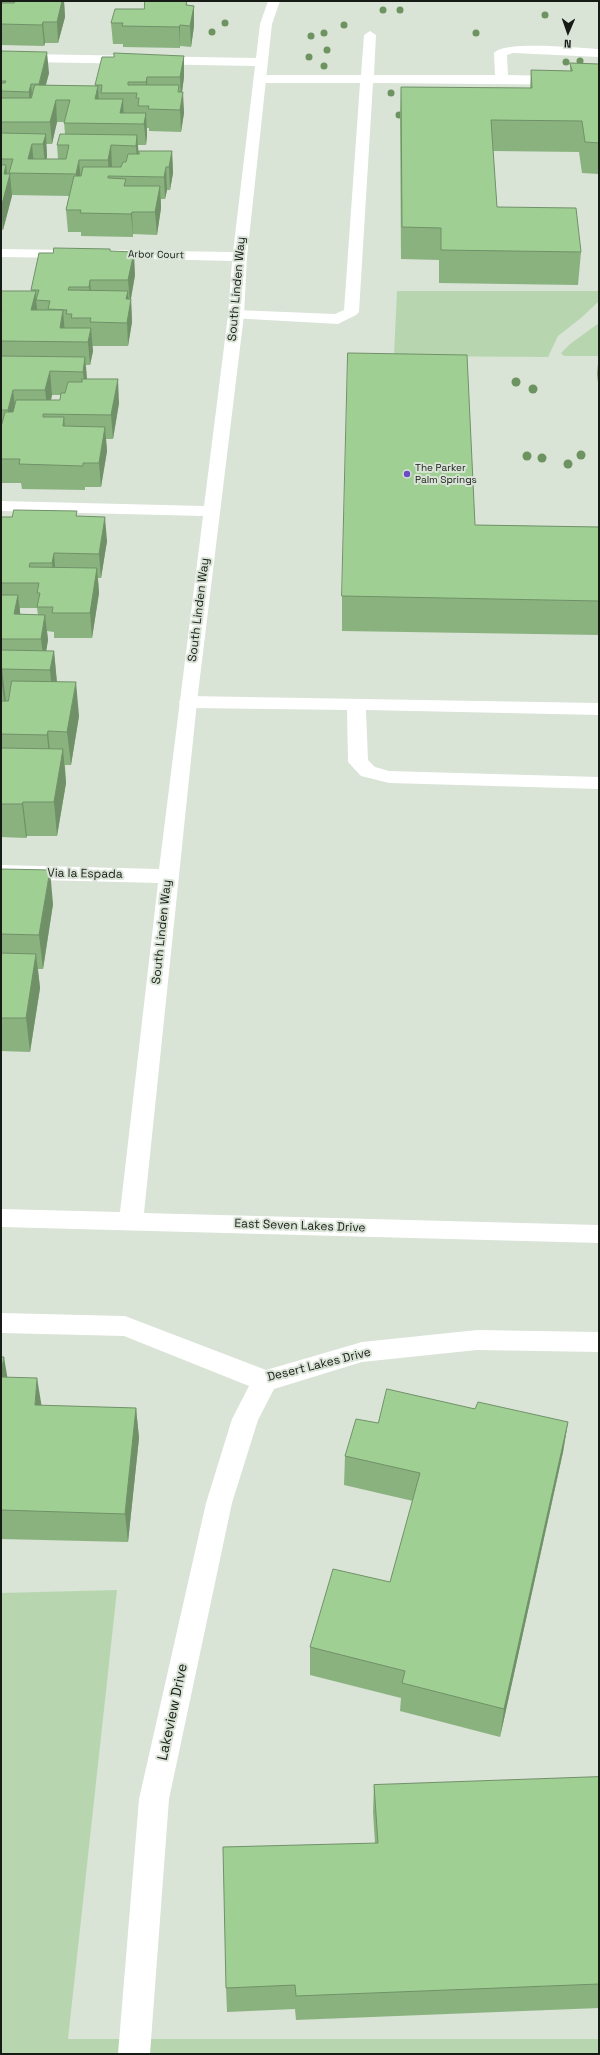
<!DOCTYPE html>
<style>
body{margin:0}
#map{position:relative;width:600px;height:2055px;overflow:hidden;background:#d9e3d6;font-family:"Space Grotesk",sans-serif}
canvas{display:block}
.frame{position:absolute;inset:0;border:2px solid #171b16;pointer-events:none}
.north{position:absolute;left:548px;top:12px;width:40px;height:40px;-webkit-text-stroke:3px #d9e3d6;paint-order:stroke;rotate:182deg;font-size:11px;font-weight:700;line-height:16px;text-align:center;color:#171b16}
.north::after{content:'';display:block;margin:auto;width:14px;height:18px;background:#171b16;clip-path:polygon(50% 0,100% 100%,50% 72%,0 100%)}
</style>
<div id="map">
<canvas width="600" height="2055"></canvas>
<div class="frame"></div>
<div class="north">N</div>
</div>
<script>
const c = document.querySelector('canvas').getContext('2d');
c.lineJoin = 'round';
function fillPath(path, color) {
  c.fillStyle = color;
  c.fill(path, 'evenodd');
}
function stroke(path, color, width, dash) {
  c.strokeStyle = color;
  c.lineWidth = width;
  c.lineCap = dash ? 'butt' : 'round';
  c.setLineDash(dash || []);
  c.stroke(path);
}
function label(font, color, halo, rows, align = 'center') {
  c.font = font + ' "Space Grotesk",sans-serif';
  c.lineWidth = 4;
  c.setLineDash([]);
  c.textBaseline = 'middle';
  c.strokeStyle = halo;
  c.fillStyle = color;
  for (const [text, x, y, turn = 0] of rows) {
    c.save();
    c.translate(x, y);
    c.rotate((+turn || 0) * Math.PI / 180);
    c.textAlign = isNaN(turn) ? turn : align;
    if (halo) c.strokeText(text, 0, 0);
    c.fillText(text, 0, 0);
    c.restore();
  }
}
fillPath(new Path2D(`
 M397 291H599V301L581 318 558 336 548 357 394 356Z
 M599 323V356H564L561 353 570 344Z
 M117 1590 68 2039H599V2054H1V1593Z`), '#b7d6b0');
fillPath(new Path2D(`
 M370 31 376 35 374 75H495L494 53C503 40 581 48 599 49V57L513 53 507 55 508 75 599 77V85L373 83 359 312 356 315 338 324 231 318 228 315 231 312 236 310 335 314 344 310 360 83H259L253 79 259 75H361L364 35Z
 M188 696 599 703V715L366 710 368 760 375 767 389 771 599 777V789L389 783 361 776 348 762 347 710 188 708 181 706 179 702 181 698Z`), '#fff');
fillPath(new Path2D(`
 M268 1H280L272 24 247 257 244 315 197 702 144 1213 599 1225V1243L1 1227V1209L120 1212 158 883 1 879V865L159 869 203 516 1 511V501L204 506 228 315 232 261 104 258 99 257 97 254 99 251 104 250 233 252 255 66 28 62 22 58 28 54 256 58 260 24Z
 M1 249 70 250 75 251 77 254 75 257 70 258 1 257Z
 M1 1313 125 1316 266 1370 362 1342 477 1330 599 1332V1352L477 1350 362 1362 274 1389 258 1420 232 1503 169 1799 150 2054H118L139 1799 206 1503 232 1419 249 1386 124 1336 1 1333Z`), '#fff');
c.fillStyle = '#6d9360';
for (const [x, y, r] of [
 [383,10,3.5],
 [400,10,3.5],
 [545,15,3.5],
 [225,23,3.5],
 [344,25,3.5],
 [212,32,3.5],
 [324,33,3.5],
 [476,33,3.5],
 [311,36,3.5],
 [327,50,3.5],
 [309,57,3.5],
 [580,61,3.5],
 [566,62,3.5],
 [324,66,3.5],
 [391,93,3.5],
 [399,115,3.5],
 [516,382,4.5],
 [533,389,4.5],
 [581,455,4.5],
 [527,456,4.5],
 [542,458,4.5],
 [568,464,4.5]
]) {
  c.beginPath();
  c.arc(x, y, r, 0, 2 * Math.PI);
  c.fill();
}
fillPath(new Path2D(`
 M1 1H64L65 17 58 43H45L44 46 1 45Z
 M187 1V5L194 6V26L191 47 180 46V48L123 47V44H113L111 23 144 9Z
 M1 51 49 73 46 85 95 86V85L184 56V77L182 92 184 113 181 132 149 131V128H147V135L146 145H138V154L172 151 173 173 170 190H167L165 199H161V208L157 235 133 234V237L81 236V232H68L66 210 69 196 12 195 3 230H1ZM57 122H64L65 134 57 145 58 159H47V156L46 144H52Z
 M570 63 599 64V174L582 173 579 152 493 151 497 207 581 252 578 285 439 283V260L401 259 400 117 401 87 530 88 531 70 570 71Z
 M110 249V251L135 275 131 299 132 322 128 346H92L93 351 90 365H86L87 379 119 403 113 439H106L107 451 101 487H85V490L22 489 21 483H1V291H31V290L53 253ZM52 395H61L60 400H51Z
 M599 353V391L597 374Z
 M78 516 107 541 101 578H98L99 593 92 638H54V632L47 631 48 640 46 651H54L57 682 79 716 71 765H65L66 783 57 836H27L26 838 1 837V517ZM20 608H37L38 615 20 614Z
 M475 525 599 527V635L342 631V596Z
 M1 869 53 904 43 969H38L40 988 30 1052 1 1051Z
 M1 1357 7 1377 41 1406 136 1408 139 1438 128 1542 1 1539Z
 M475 1409 568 1422 563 1452 500 1737 400 1711 401 1698 310 1675V1647L390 1582 413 1501 344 1485 345 1456 378 1423Z
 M599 1777V2008L296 2020 295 2009 227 2012 226 1988 375 1843 373 1812 374 1785Z`), '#8ab27f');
fillPath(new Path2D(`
 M62 1H64L65 17 58 43 57 22Z
 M194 6V26L191 47 190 26Z
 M43 22 45 43 44 46 42 25Z
 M180 25V48L179 27Z
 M47 52 49 73 40 105 39 84Z
 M184 56V77L181 99 180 77Z
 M147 77 148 98 147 104 146 82Z
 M31 84 33 105 30 113 29 92Z
 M98 86 99 107 95 99Z
 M183 92 184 113 181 132 180 110Z
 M123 99 124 121 120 113Z
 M56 100 57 122 52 144 50 122Z
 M146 113 147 135 146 145 144 124Z
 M46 134 47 156 45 166 43 144Z
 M137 135 139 157 137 168 136 146Z
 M32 144 34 166 28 159Z
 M111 145 112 167 109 176 108 160Z
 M172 151 173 173 170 190 169 167Z
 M79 160 81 182 78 196 76 174Z
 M6 165 8 181 10 174 12 196 3 230 1 208 4 174Z
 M166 167 167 190 165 199 164 177Z
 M160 186 161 208 157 235 155 212Z
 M132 212 133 234V237L131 214Z
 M134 252 135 275 130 303 128 280Z
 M90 280 92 303 91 310 89 287Z
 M36 291V300L38 315 31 310Z
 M128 291 129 311 131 299 132 322 128 346 126 299Z
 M63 310 65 334 60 328Z
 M91 328 93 351 90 365 88 342Z
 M85 357 87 381 85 395 83 372Z
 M50 371 52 395 48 414 45 390Z
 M118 379 119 403 113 439 111 415Z
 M13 390 16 414 11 434 8 410Z
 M64 417 66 441 63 426Z
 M105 427 107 451 101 487 99 463Z
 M105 517 107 541 101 578 99 554Z
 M54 553 56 577 54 588 52 563Z
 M97 568 99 593 92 638 90 613Z
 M18 595 21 620 14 614Z
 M45 615 48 640 44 664 41 639Z
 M54 651 57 684 53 703 50 670Z
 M2 669 6 702 5 709 1 676Z
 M76 682 79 716 71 765 67 732Z
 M48 731 51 765 50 768 47 735Z
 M63 749 66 783 57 836 54 802Z
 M23 802 27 836 26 838 22 804Z
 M50 870 53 904 43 969 39 935Z
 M36 954 40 988 30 1052 26 1018Z
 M4 1357 9 1387 1 1380V1374Z
 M37 1378 42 1408 35 1405Z
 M136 1408 139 1438 128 1542 125 1514Z
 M568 1422 563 1452 500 1737 504 1709Z`), '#709168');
const building = new Path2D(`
 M15 1H62L57 22H43L42 25 1 24V3H14Z
 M145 1H187L186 5 194 6 190 26 180 25 179 27 122 26 123 23H111L115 9H144Z
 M1 51 47 52 39 84H31L29 92 1 91V83H5L6 81H1Z
 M114 53 184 56 180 77H147L146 82H128V85H179L178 92H183L180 110 148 109 149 106H138L139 98H136L137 93H101L102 85H95L102 57H114Z
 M570 63 599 64V143L585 142 582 121 491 120 497 207 576 208 581 252 441 250V228L402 227 401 87 532 88 531 70 572 71Z
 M35 85 98 86 95 99H123L120 113H146L144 124 64 123 70 100H56L50 122H1V100L2 98H31Z
 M1 133 46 134 43 144H32L28 159H66L69 145H57L60 134 137 135 136 146 111 145 108 160H79L76 174 9 173 13 159H1Z
 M139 151H172L169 167H166L164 177 108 176V178L126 179 124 186H160L155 212H132L131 214 80 213 81 210H66L74 176H81L83 167H121L123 162H126L128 154H139Z
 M1 165H6L4 174H10L1 208Z
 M54 248 110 249V251L134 252 128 280H90L89 287H69L68 290 128 291 126 299H131L127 323 90 322 91 318H71L72 314H66L67 310 48 309 50 301 36 300 39 290H31L39 253H53Z
 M1 291H36L31 310H63L60 328H91L88 342 1 341V312L2 310H1Z
 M348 353 467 355 475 525 599 527V601L342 596Z
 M1 356 85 357 83 372 50 371 45 390H13L8 410H1Z
 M82 379H118L111 415 43 414V417H64L63 426 105 427 99 463H83V466L19 464 20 459H1V427L5 412H13L16 400H60L61 393H65L68 382H82Z
 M14 510 77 511 76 516 105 517 99 554 54 553 52 563H30L29 567 97 568 90 613H52L53 607H37L40 593H37L39 583H1V517H12Z
 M1 595H18L14 614 45 615 41 639H1Z
 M1 650 54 651 50 670 2 669 1 675Z
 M12 681 76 682 67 732 48 731 47 735 1 734V701H8Z
 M1 748 63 749 54 802H23L22 804H1Z
 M1 869 50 870 39 935 1 934Z
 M1 953 36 954 26 1018H1Z
 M1 1357H4L1 1374Z
 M1 1377 37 1378 35 1405 136 1408 125 1514 1 1510Z
 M387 1389 475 1409 478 1402 568 1422 504 1709 402 1683 405 1671 310 1647 333 1569 390 1582 420 1473 345 1456 356 1419 378 1423Z
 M599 1777V1984L296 1996 295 1985 226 1988 223 1847 378 1843 374 1785Z`);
fillPath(building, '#a0cf94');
stroke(building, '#709168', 1);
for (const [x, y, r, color] of [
 [407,474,4,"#694cc5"]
]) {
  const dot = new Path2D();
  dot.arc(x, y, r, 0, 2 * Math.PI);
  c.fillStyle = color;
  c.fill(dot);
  stroke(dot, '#d9e3d6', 1.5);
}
label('10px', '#171b16', '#d9e3d6', [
 ["Arbor Court",156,255,1]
]);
label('10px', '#171b16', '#d9e3d6', [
 ["The Parker",415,468],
 ["Palm Springs",415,480]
], 'left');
label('12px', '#171b16', '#d9e3d6', [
 ["South Linden Way",237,289,-85],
 ["South Linden Way",199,610,-83],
 ["Via la Espada",85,874,1],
 ["South Linden Way",162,932,-84],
 ["East Seven Lakes Drive",300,1226,2],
 ["Desert Lakes Drive",319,1365,-14]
]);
label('14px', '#171b16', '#d9e3d6', [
 ["Lakeview Drive",173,1712,-78]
]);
</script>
